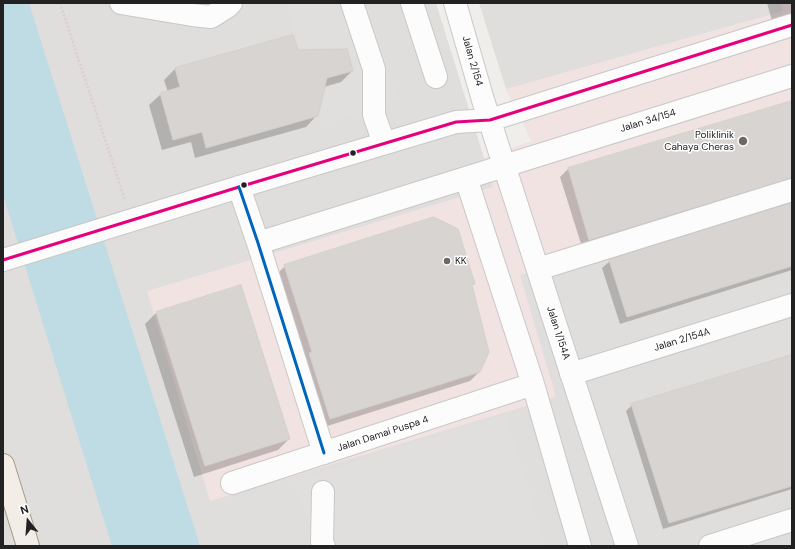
<!DOCTYPE html>
<style>
body{margin:0}
#map{position:relative;width:795px;height:549px;overflow:hidden;background:#f0eeeb;font-family:"DM Sans",sans-serif}
canvas{display:block}
.frame{position:absolute;inset:0;border:4px solid #222;pointer-events:none}
.north{position:absolute;left:8px;top:501px;width:40px;height:40px;-webkit-text-stroke:3px #fff;paint-order:stroke;rotate:343deg;font-size:11px;font-weight:700;line-height:16px;text-align:center;color:#222}
.north::after{content:'';display:block;margin:auto;width:14px;height:18px;background:#222;clip-path:polygon(50% 0,100% 100%,50% 72%,0 100%)}
</style>
<div id="map">
<canvas width="795" height="549"></canvas>
<div class="frame"></div>
<div class="north">N</div>
</div>
<script>
const c = document.querySelector('canvas').getContext('2d');
c.lineJoin = 'round';
function fillPath(path, color) {
  c.fillStyle = color;
  c.fill(path, 'evenodd');
}
function stroke(path, color, width, dash) {
  c.strokeStyle = color;
  c.lineWidth = width;
  c.lineCap = dash ? 'butt' : 'round';
  c.setLineDash(dash || []);
  c.stroke(path);
}
function label(font, color, halo, rows, align = 'center') {
  c.font = font + ' "DM Sans",sans-serif';
  c.lineWidth = 3;
  c.setLineDash([]);
  c.textBaseline = 'middle';
  c.strokeStyle = halo;
  c.fillStyle = color;
  for (const [text, x, y, turn = 0] of rows) {
    c.save();
    c.translate(x, y);
    c.rotate((+turn || 0) * Math.PI / 180);
    c.textAlign = isNaN(turn) ? turn : align;
    if (halo) c.strokeText(text, 0, 0);
    c.fillText(text, 0, 0);
    c.restore();
  }
}
fillPath(new Path2D(`
 M3 3H436L484 158 532 141 506 89 479 3H792V546H3Z`), '#dfdedc');
fillPath(new Path2D(`
 M781 3H792V192L520 275 556 397 210 501 147 291 493 187 484 158 532 141 506 89 783 11Z`), '#f1e3e1');
fillPath(new Path2D(`
 M286 3H366L399 98 326 124 320 116 329 80 355 72 348 47 299 48Z
 M506 414 545 546H328L308 521 294 481Z`), '#e0dfde');
fillPath(new Path2D(`
 M3 3H29L200 546H112L3 195Z`), '#bfdbe3');
fillPath(new Path2D(`
 M767 3H792V15L772 21Z
 M297 51 352 71 341 82 324 87 317 115 306 127 195 158 191 142 162 150 149 105 161 94 168 92 164 80 175 69Z
 M792 102V188L582 247 560 177 568 169Z
 M792 204V270L620 324 602 268 610 261Z
 M285 266 474 284 471 286 479 372 470 381 321 428 276 275Z
 M156 313 289 439 278 450 194 477 145 324Z
 M792 356V489L663 529 626 411 632 405Z`), '#0003');
const building = new Path2D(`
 M293 35 298 50 347 49 353 71 327 78 318 116 206 148 202 132 173 140 160 93 180 87 175 68Z
 M792 101V178L589 240 568 168Z
 M792 203V266L627 317 609 260Z
 M434 217 458 229 475 284 472 285 489 352 480 372 330 419 309 353 312 352 284 265Z
 M241 285 290 439 205 466 156 312Z
 M792 355V486L669 523 631 404Z`);
fillPath(building, '#d7d4d2');
stroke(building, '#d3d0cc', 1);
const minor = new Path2D(`
 M121 3 192 15 211 17 227 7 231 3
 M352 3 374 69V115L384 143
 M412 3 436 77
 M455 3 483 100 627 546
 M466 178 533 384 580 546
 M239 187 258 243 324 453
 M258 243 792 76
 M3 260 239 187 456 122 490 120 792 25
 M538 269 792 190
 M571 374 792 305
 M232 483 533 384
 M323 492 322 543 324 546
 M710 546 792 520`);
const major = new Path2D(`
 M3 465 28 546`);
stroke(minor, '#c9c8c7', 24);
stroke(major, '#a79c86', 24);
stroke(new Path2D(`
 M60 3 125 200`), '#dccecd', 2.5, [2, 2]);
stroke(minor, '#fdfcfc', 22);
stroke(major, '#f3ede7', 22);
stroke(new Path2D(`
 M3 260 239 187 456 122 490 120 792 25`), '#e5007d', 3);
stroke(new Path2D(`
 M239 187 258 243 324 453`), '#0065bd', 3);
for (const [x, y, r, color] of [
 [743,141,5,"#6a6968"],
 [353,153,3.5,"#222"],
 [244,185,3.5,"#222"],
 [447,261,4,"#6a6968"]
]) {
  const dot = new Path2D();
  dot.arc(x, y, r, 0, 2 * Math.PI);
  c.fillStyle = color;
  c.fill(dot);
  stroke(dot, '#fff', 1.5);
}
label('10px', '#222', '#fff', [
 ["Jalan 2/154",472,61,74],
 ["Jalan 34/154",648,121,-17],
 ["Jalan 1/154A",558,333,72],
 ["Jalan 2/154A",682,340,-17],
 ["Jalan Damai Puspa 4",383,434,-18]
]);
label('10px', '#222', '#fff', [
 ["Poliklinik",734,135],
 ["Cahaya Cheras",734,147],
 ["KK",455,261,"left"]
], 'right');
</script>
